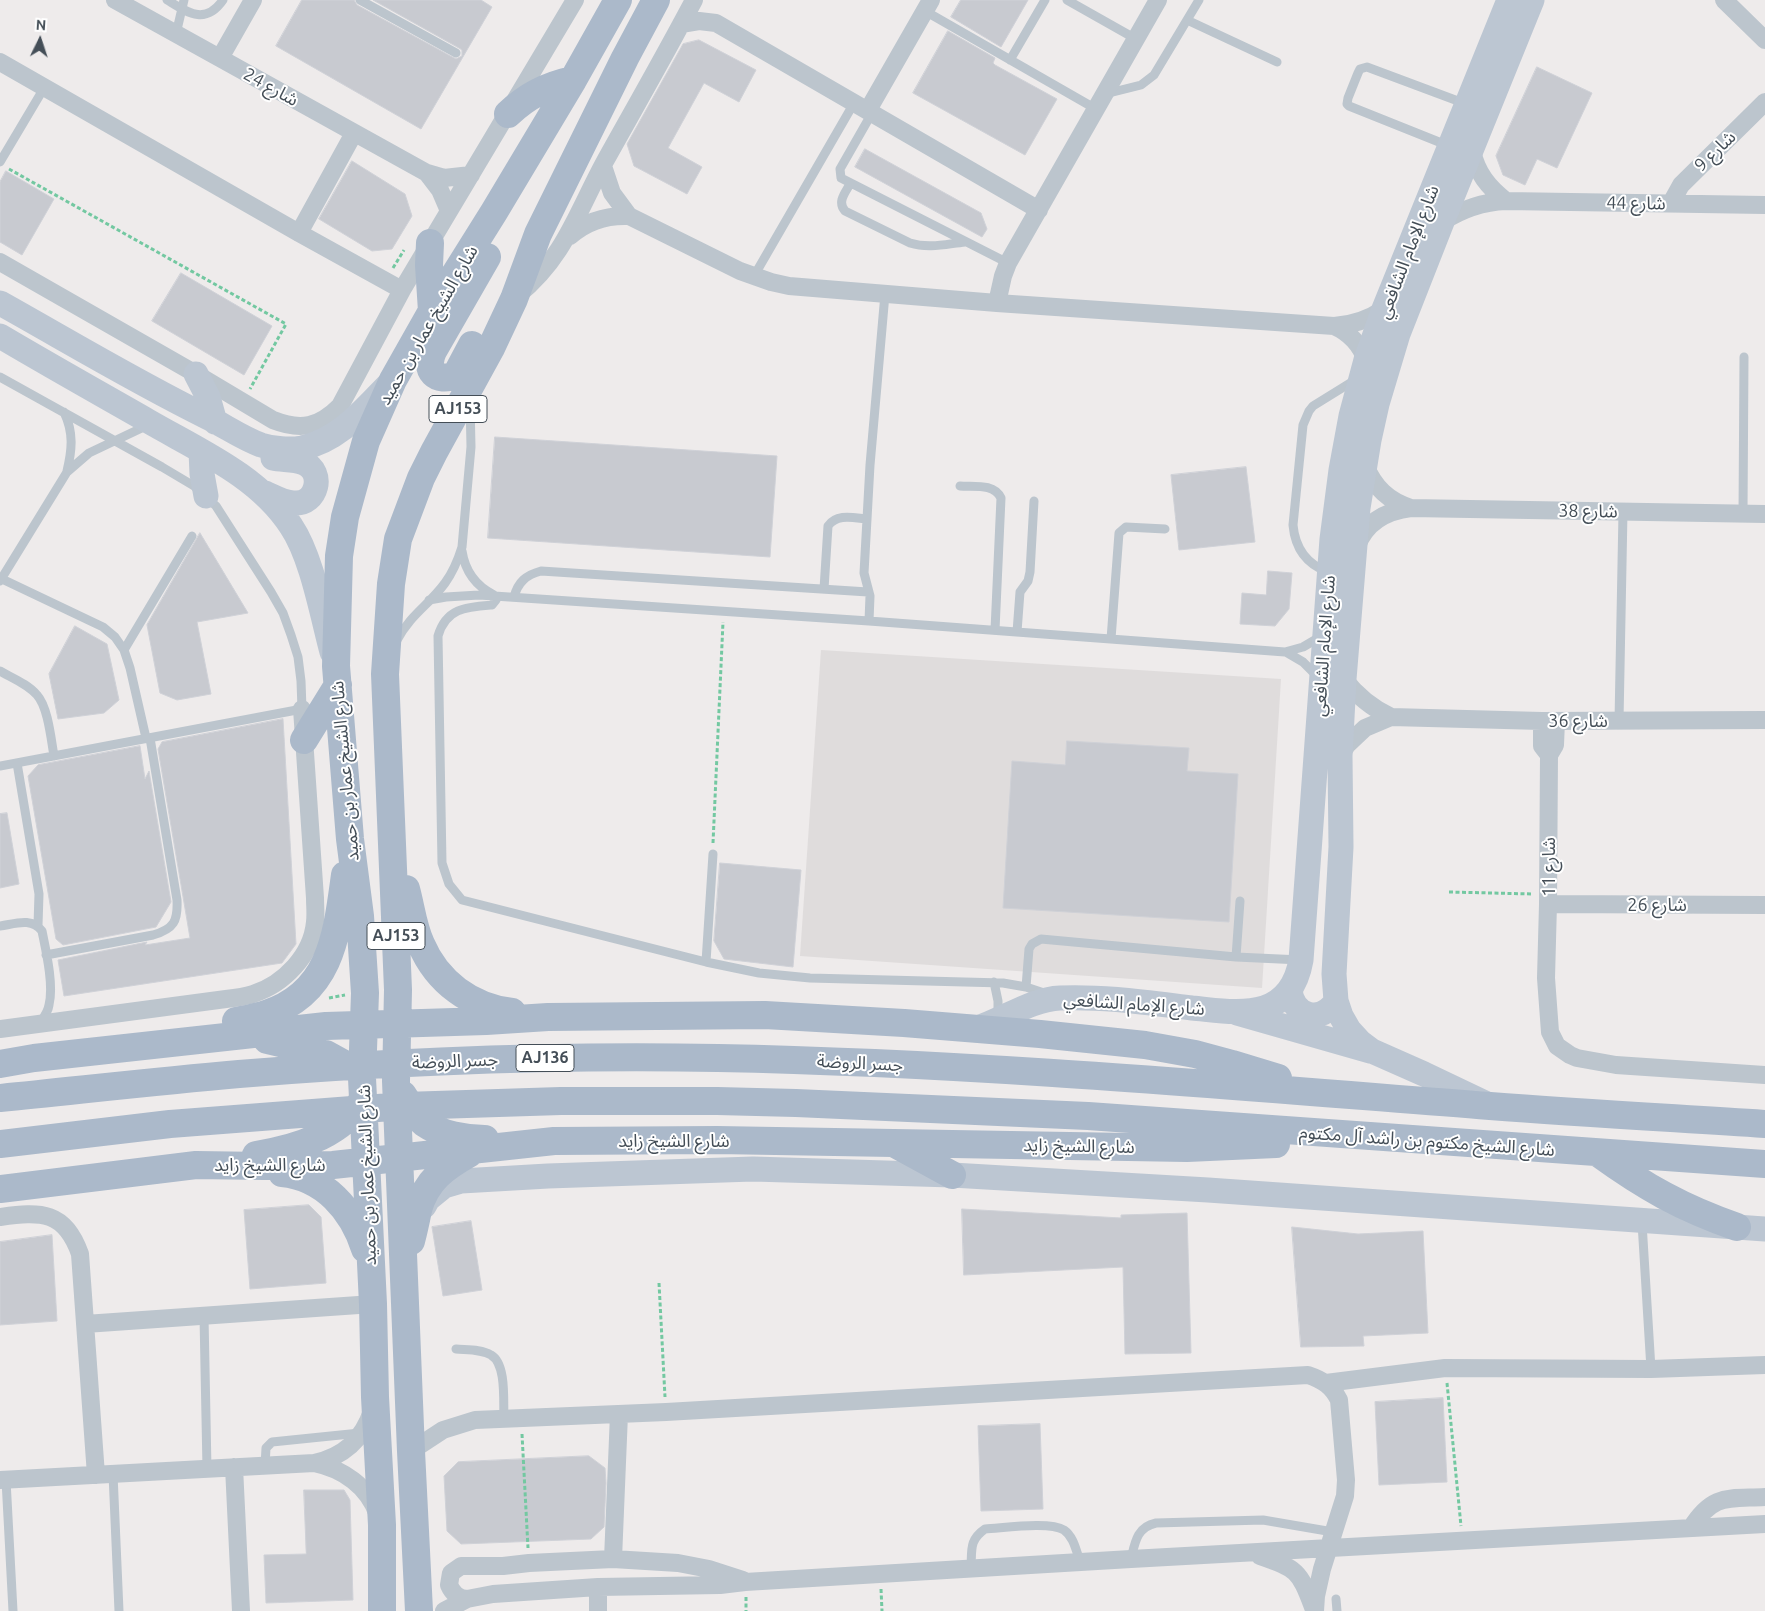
<!DOCTYPE html>
<meta charset="utf-8">
<style>
body{margin:0}
#map{position:relative;width:1765px;height:1611px;overflow:hidden;background:#eeebeb;font-family:Ubuntu,sans-serif}
canvas{display:block}
.north{position:absolute;left:15px;top:15px;width:50px;height:50px;-webkit-text-stroke:4px #fff;paint-order:stroke;rotate:4deg;font-size:14px;font-weight:700;line-height:20px;text-align:center;color:#444e57}
.north::after{content:'';display:block;margin:auto;width:18px;height:22px;background:#444e57;clip-path:polygon(50% 0,100% 100%,50% 72%,0 100%)}
</style>
<div id="map">
<canvas width="1765" height="1611"></canvas>
<div class="north">N</div>
</div>
<script>
const c = document.querySelector('canvas').getContext('2d');
c.lineJoin = 'round';
function fillPath(path, color) {
  c.fillStyle = color;
  c.fill(path, 'evenodd');
}
function stroke(path, color, width, dash) {
  c.strokeStyle = color;
  c.lineWidth = width;
  c.lineCap = dash ? 'butt' : 'round';
  c.setLineDash(dash || []);
  c.stroke(path);
}
function label(font, color, halo, rows, align = 'center') {
  c.font = font + ' Ubuntu,"Noto Sans Arabic",sans-serif';
  c.lineWidth = 4;
  c.setLineDash([]);
  c.textBaseline = 'middle';
  c.strokeStyle = halo;
  c.fillStyle = color;
  for (const [text, x, y, turn = 0] of rows) {
    c.save();
    c.translate(x, y);
    c.rotate((+turn || 0) * Math.PI / 180);
    c.textAlign = isNaN(turn) ? turn : align;
    if (halo) c.strokeText(text, 0, 0);
    c.fillText(text, 0, 0);
    c.restore();
  }
}
fillPath(new Path2D(`
 M821 650 1281 679 1262 988 800 956Z`), '#dfdcdc');
const building = new Path2D(`
 M302 0H354L357 5 456 59 462 56V50L459 48 373 0H481L492 7 421 129 276 46Z
 M961 0H1028L1001 47 951 17Z
 M948 31 995 58 993 63 995 65 1057 99 1025 155 913 93Z
 M699 40 756 70 739 102 704 83 668 148 702 167 687 194 634 166 627 144 683 44Z
 M1537 67 1592 93 1557 168 1537 159 1525 185 1503 175 1496 156Z
 M865 149 981 213 987 229 982 237 855 167Z
 M352 161 405 194 412 216 392 249 372 251 319 219Z
 M6 171 54 199 22 255 0 242V182Z
 M181 273 272 326 244 375 152 321Z
 M495 437 777 456 770 557 488 538Z
 M1246 467 1255 542 1179 550 1171 475Z
 M200 533 248 613 197 622 211 694 177 700 160 693 147 625Z
 M1268 571 1292 573 1289 609 1275 626 1240 624 1242 593 1266 595Z
 M75 626 107 644 119 700 104 713 58 719 49 674Z
 M283 719 296 944 282 963 64 996 58 960 147 942 145 945 190 938 158 749 162 742Z
 M1067 741 1189 748 1187 771 1238 774 1229 922 1003 908 1012 761 1065 765Z
 M140 746 145 779 149 771 171 902 156 927 63 945 56 939 28 776 38 765Z
 M7 813 19 884 0 888V814Z
 M720 863 801 870 793 967 724 959 714 941Z
 M309 1205 321 1217 326 1283 250 1289 244 1210Z
 M962 1209 1121 1218V1215L1187 1213 1191 1353 1125 1354 1123 1267 964 1275Z
 M471 1221 482 1290 443 1296 432 1227Z
 M1292 1227 1358 1234 1423 1231 1428 1333 1363 1336 1364 1346 1301 1347Z
 M52 1235 57 1321 0 1325V1242Z
 M1443 1398 1447 1482 1379 1485 1375 1402Z
 M1040 1424 1043 1509 981 1511 978 1426Z
 M589 1456 605 1468 606 1483 604 1527 591 1539 461 1544 447 1531 444 1476 458 1462Z
 M304 1490H344L350 1500 353 1600 266 1603 264 1555 306 1554Z`);
fillPath(building, '#c8cad0');
stroke(building, '#cfd1d7', 1);
stroke(new Path2D(`
 M9 169 286 324 250 389
 M393 268 404 250
 M713 843 723 622
 M1449 892 1533 894
 M329 998 345 995
 M659 1283 665 1397
 M1447 1383 1461 1526
 M522 1434 528 1548
 M881 1589 882 1611
 M746 1597V1611`), '#73c8a1', 3, [4, 2.5]);
stroke(new Path2D(`
 M167 0C187 12 205 26 223 0
 M360 0 456 53
 M1067 0 1136 39
 M925 11 1096 109
 M1187 20 1277 62
 M176 34 184 0
 M1010 60 1045 0
 M1105 94 1141 85 1154 75 1199 0
 M872 113 840 169 841 178 1008 263
 M1449 146 1349 106 1347 104 1348 98 1358 73 1360 69 1367 67 1466 104
 M0 162 44 88
 M850 184C845 193 837 202 845 211L910 243C929 249 946 244 965 242
 M754 276 854 103
 M0 377 162 467 194 486 216 506 271 592 283 613 291 635 298 657 301 681 302 709 0 766
 M64 412C74 433 72 450 67 471
 M960 486C974 487 994 483 1001 498L995 630
 M1743 514 1744 357
 M462 551C465 571 476 586 494 595
 M1328 572C1306 564 1295 547 1293 525L1303 425 1309 411 1313 406 1355 380
 M0 578 103 627 115 637 124 650 130 668 146 738
 M0 581 67 472 89 453 148 425
 M824 589 828 526C837 513 854 518 867 519
 M496 596V600L492 605C466 607 446 608 438 636L442 863 449 884 462 900 706 962 759 973 810 978 1003 983 1026 987 1047 994
 M514 597C518 582 526 575 541 571L868 592
 M429 600 446 597 479 595 869 621 1285 652 1303 647 1320 637
 M869 621 870 596 864 573 870 465 885 294
 M1017 632 1020 592 1028 581 1030 572 1034 501
 M1111 639 1119 533 1126 527 1165 529
 M397 640C411 614 429 605 445 583 453 572 458 560 462 547L471 447 470 401
 M124 650 192 536
 M1286 652 1303 662 1317 676
 M0 671C12 678 28 684 37 695 48 707 51 739 54 756
 M1619 721 1623 512
 M17 763 39 894 38 925
 M0 926C15 924 31 917 42 931 46 951 54 985 49 1005 48 1012 44 1017 40 1023
 M46 955 153 935C174 929 178 921 177 900L150 738
 M1236 957 1240 901
 M706 962 713 854
 M994 982 998 1001V1017
 M1026 987 1029 949 1032 944 1041 939 1236 957 1301 960
 M1642 1223 1651 1369
 M204 1316 207 1469
 M456 1349C467 1350 481 1349 491 1355 507 1364 503 1403 504 1419
 M265 1466 266 1448 272 1442 360 1433
 M113 1474 119 1611
 M6 1480 13 1611
 M1131 1559C1135 1542 1137 1527 1156 1523L1263 1520 1333 1532
 M971 1568C972 1550 969 1540 985 1529 1004 1528 1050 1521 1064 1530 1074 1537 1076 1551 1080 1561
 M1336 1599 1337 1611`), '#bcc5cd', 9);
stroke(new Path2D(`
 M115 0 427 173 444 178 471 175
 M1724 0 1765 40
 M681 24 699 21 716 23 1039 210
 M220 58 253 0
 M0 62 299 233 402 290
 M868 110 931 0
 M1472 151C1477 173 1488 187 1506 201
 M603 166 612 193 629 216 740 271 771 282 789 286 997 303 1334 326C1353 325 1368 320 1384 309
 M427 173 440 190 449 211
 M1671 203 1681 185 1765 102
 M1442 222C1462 209 1482 202 1506 201L1765 205
 M299 233 354 133
 M570 236C587 221 607 215 629 216
 M0 262 196 374 273 420C301 431 319 427 340 406L402 290 575 0
 M518 295C564 258 577 213 604 163 634 109 665 55 694 0
 M997 303 1003 276 1008 263 1158 0
 M1334 326C1350 333 1360 344 1366 360
 M1365 465C1374 487 1388 501 1411 508
 M1357 546C1366 522 1386 511 1411 508L1765 514
 M1344 679C1357 696 1372 708 1391 717
 M1542 721V746L1549 755
 M1556 721 1555 745 1549 755 1548 904 1546 978 1550 1032 1557 1046 1570 1055 1577 1058 1616 1065 1765 1075
 M1340 756 1347 745 1365 728 1391 717 1542 721 1765 720
 M1548 904 1765 905
 M0 1029 226 999C235 998 244 997 253 994 284 984 312 955 315 922 316 914 315 906 315 898L302 709
 M0 1217C41 1211 65 1211 80 1254L96 1475
 M85 1324 373 1304
 M1326 1383 1445 1368 1651 1369 1765 1365
 M411 1451 443 1430 475 1420 666 1412 1308 1375C1323 1380 1332 1386 1339 1400L1346 1480 1345 1496 1322 1569 1316 1596 1315 1611
 M314 1463C343 1469 368 1486 378 1515
 M234 1467 241 1611
 M0 1480 314 1463C343 1457 363 1439 372 1411
 M1691 1528C1713 1493 1728 1499 1765 1497
 M1260 1556C1297 1569 1299 1570 1313 1607
 M613 1559 619 1414
 M598 1587V1611
 M467 1599C458 1598 453 1594 449 1585L451 1573 461 1566H503L529 1563 613 1559 678 1563 709 1569 743 1580
 M444 1611 467 1599 493 1594 598 1587 720 1585 745 1582 1131 1559 1765 1524`), '#bcc5cd', 18);
stroke(new Path2D(`
 M0 303C68 341 136 382 207 417 225 426 242 438 261 445 273 449 290 450 302 448 340 440 364 409 390 383
 M0 336C49 365 99 393 148 421 198 450 259 476 291 526 312 557 322 615 332 652
 M196 374 208 397 215 422
 M201 451 202 474 206 496
 M265 493C274 497 284 503 294 503 317 505 325 472 304 463 295 459 282 460 273 458
 M1290 991C1294 1017 1321 1024 1336 1001
 M1237 1013 1370 1051
 M975 1029C1003 1020 1032 999 1060 998 1102 996 1150 1003 1192 1008 1215 1010 1241 1015 1264 1008 1286 1001 1297 983 1301 960L1332 539 1341 470 1351 416 1366 360 1384 309 1509 0
 M1487 1104 1424 1074 1372 1051 1360 1042 1349 1030 1341 1016 1336 1001 1334 974 1341 847 1340 756 1344 679 1358 508 1369 440 1377 404 1398 334 1442 222 1532 0
 M424 1206 428 1199 444 1186 461 1181 548 1176 753 1169 952 1175 1208 1190 1765 1229`), '#bcc6d2', 25);
stroke(new Path2D(`
 M508 114C527 96 546 86 573 80
 M430 243 429 265 432 311
 M472 345 456 375C436 383 424 371 433 351L487 257
 M304 740 338 685
 M406 889C411 907 413 927 421 944 437 982 471 1007 512 1012
 M236 1021C246 1019 257 1017 266 1014 332 993 337 933 345 875
 M267 1040 326 1054 346 1065
 M0 1064 34 1058 326 1026 486 1021 548 1017 765 1015 904 1023 1040 1034 1145 1045 1195 1054 1232 1064 1278 1078
 M403 1095C409 1104 415 1116 424 1123 441 1135 466 1139 485 1139
 M0 1098C80 1090 159 1081 239 1074 398 1061 558 1055 718 1058 976 1063 1233 1086 1490 1106 1582 1113 1673 1118 1765 1124
 M0 1144 170 1124 404 1106 561 1101H717L796 1103 1088 1116 1765 1164
 M897 1145 952 1175
 M1598 1153C1645 1187 1682 1208 1737 1227
 M256 1155C294 1149 336 1137 359 1105
 M282 1173C324 1177 353 1210 365 1249
 M0 1189 196 1165 264 1166 333 1165 554 1141 717 1140 1187 1148 1276 1144
 M411 1241C414 1230 416 1220 418 1210 426 1180 445 1167 470 1153
 M382 1611V1525L375 1397 373 1304 362 1078 365 993 360 916 350 839 336 666 339 556 345 517 366 441 393 380 432 311 494 212 573 80 618 0
 M419 1611 411 1451 396 1081 398 990 385 674 391 584 398 539 421 478 434 452 491 348 514 299 538 234 625 58 656 0`), '#abb9ca', 28);
for (const [x, y, w] of [
 [458,409,58],
 [396,936,58],
 [545,1058,58]
]) {
  const box = new Path2D();
  box.roundRect(x - w / 2, y - 13.5, w, 27, 4);
  c.fillStyle = '#fff';
  c.fill(box);
  stroke(box, '#444e57', 1);
}
label('bold 16px', '#444e57', null, [
 ["AJ153",458,409],
 ["AJ153",396,936],
 ["AJ136",545,1058]
]);
label('18px', '#444e57', '#fff', [
 ["شارع 24",271,87,29],
 ["شارع 9",1715,151,-44],
 ["شارع 44",1636,203,1],
 ["شارع الإمام الشافعي",1408,252,-69],
 ["شارع الشيخ عمار بن حميد",428,325,-60],
 ["شارع 38",1588,511,1],
 ["شارع الإمام الشافعي",1324,646,-86],
 ["شارع 36",1578,721],
 ["شارع الشيخ عمار بن حميد",345,771,-95],
 ["شارع 11",1549,867,-90],
 ["شارع 26",1657,905],
 ["شارع الإمام الشافعي",1134,1004,4],
 ["جسر الروضة",455,1061,-2],
 ["جسر الروضة",860,1063,3],
 ["شارع الشيخ زايد",674,1141],
 ["شارع الشيخ مكتوم بن راشد آل مكتوم",1427,1141,4],
 ["شارع الشيخ زايد",1079,1146,1],
 ["شارع الشيخ زايد",270,1165],
 ["شارع الشيخ عمار بن حميد",367,1175,-92]
]);
</script>
